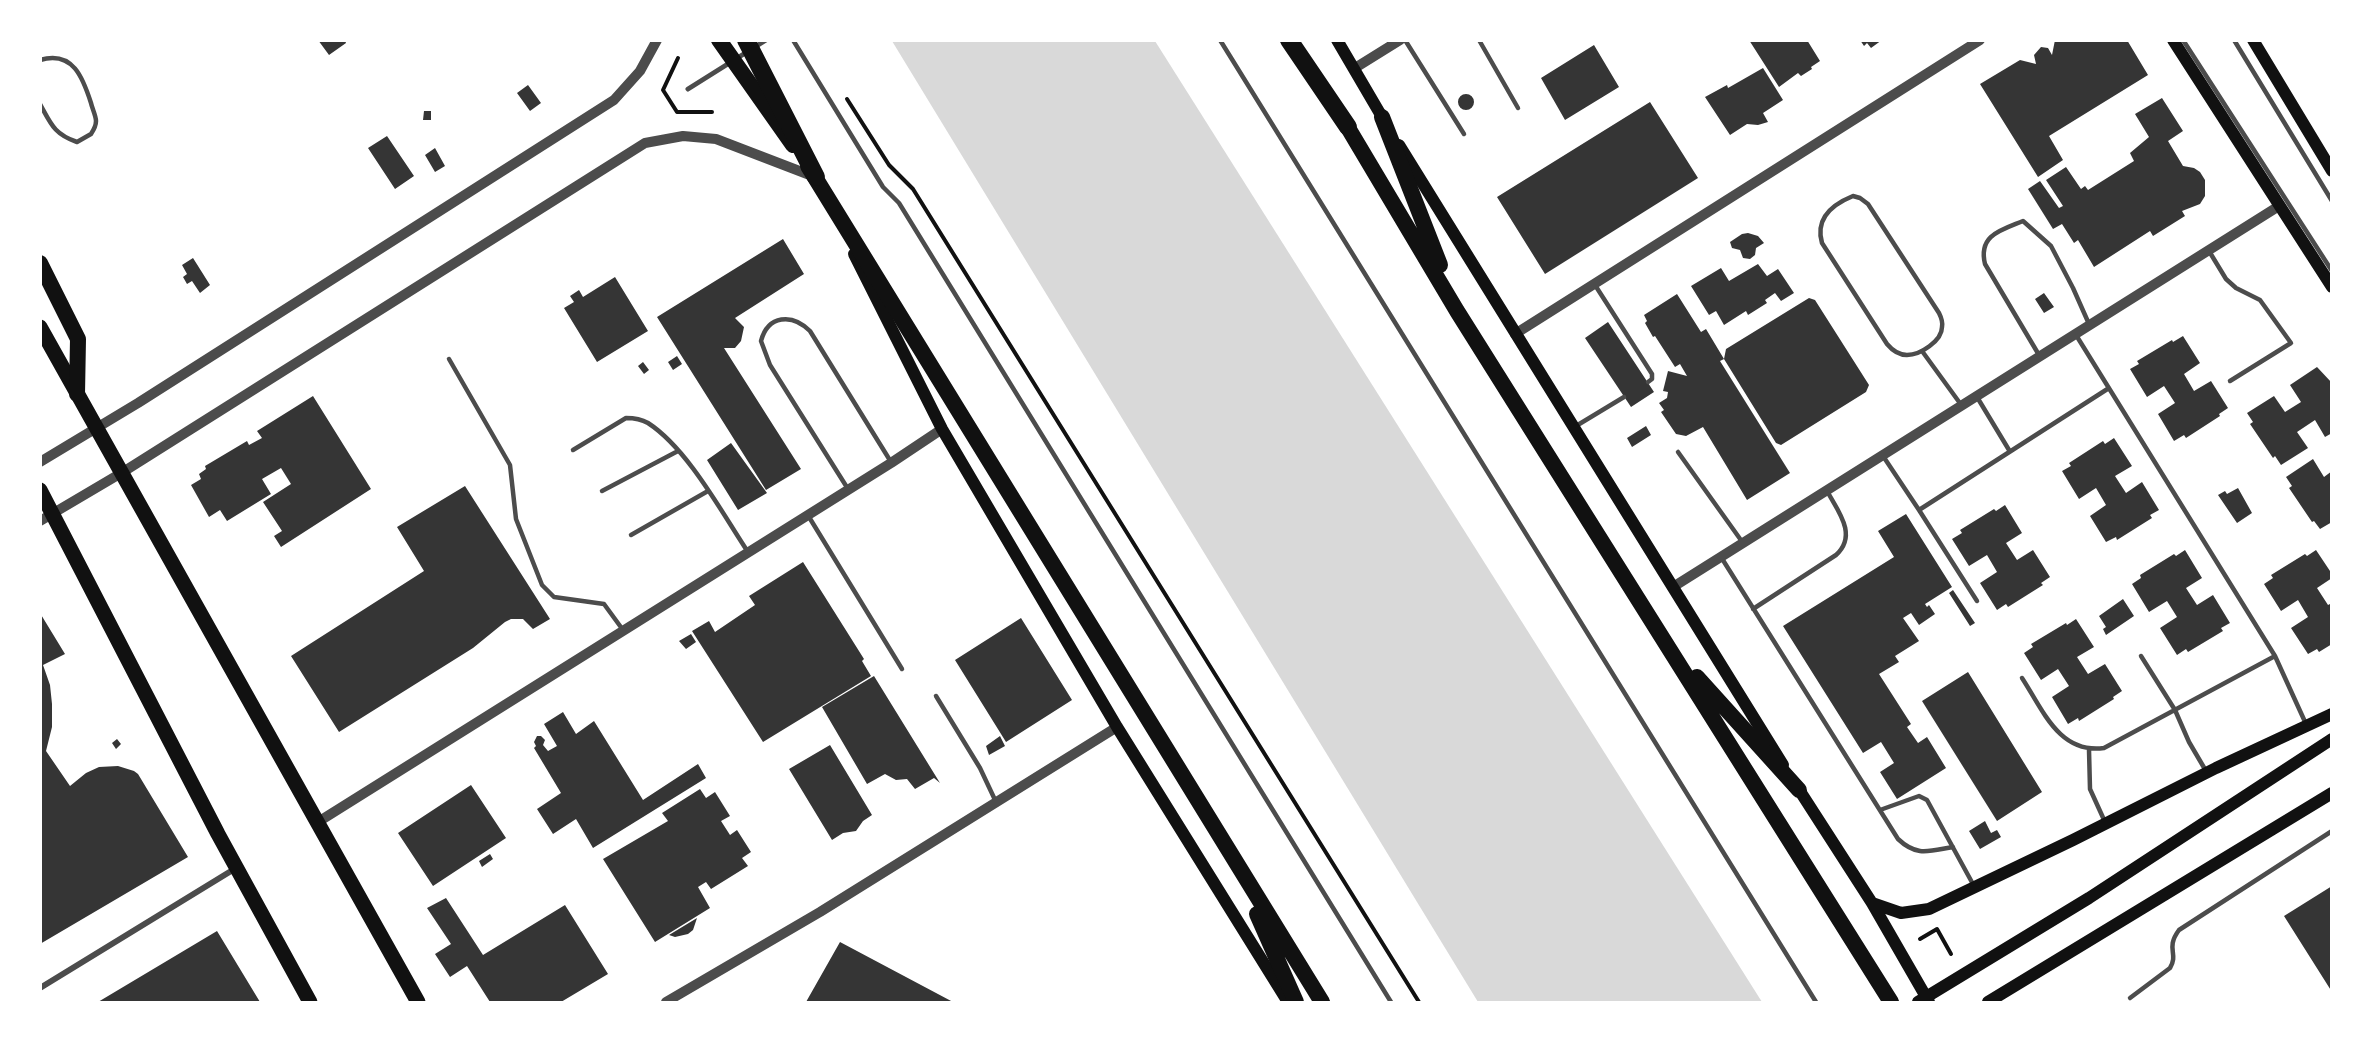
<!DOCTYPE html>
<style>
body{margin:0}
#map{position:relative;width:2372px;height:1043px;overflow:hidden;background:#fff;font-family:Quicksand,sans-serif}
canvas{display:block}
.frame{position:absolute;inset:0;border:42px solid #fff;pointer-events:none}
</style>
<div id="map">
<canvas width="2372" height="1043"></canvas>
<div class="frame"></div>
</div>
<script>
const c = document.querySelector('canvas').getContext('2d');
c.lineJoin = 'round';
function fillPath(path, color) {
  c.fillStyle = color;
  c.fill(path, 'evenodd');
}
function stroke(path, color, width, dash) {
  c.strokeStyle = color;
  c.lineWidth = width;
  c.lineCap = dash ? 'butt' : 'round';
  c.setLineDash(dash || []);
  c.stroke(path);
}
fillPath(new Path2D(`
 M892 41H1155L1762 1002H1478Z`), '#d9d9d9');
fillPath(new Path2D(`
 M318 40H345L346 43 329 55Z
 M1749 40H1807L1820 61 1811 67 1812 69 1801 76 1798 73 1779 87Z
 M1860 40H1882L1871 48 1867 43 1864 46Z
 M2055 40H2127L2148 75 2049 136 2063 160 2038 177 1980 84 2020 60 2036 64 2034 55 2041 47 2048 48 2052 55Z
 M1594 45 1619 87 1565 120 1541 78Z
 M1763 68 1783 100 1763 113 1768 122 1758 125 1747 124 1730 135 1705 97 1727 85 1728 88Z
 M528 85 541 103 530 111 517 93Z
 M1458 102a8 8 0 1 1 16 0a8 8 0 1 1-16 0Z
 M2162 98 2183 131 2168 141 2183 166 2194 168 2200 172 2205 180V196L2200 204 2182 211 2185 216 2153 236 2150 231 2094 267 2078 240 2074 243 2062 224 2053 229 2028 189 2040 181 2059 208 2063 206 2046 180 2066 167 2081 189 2085 186 2088 190 2134 161 2130 153 2149 137 2135 114Z
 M1650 102 1698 178 1545 274 1497 197Z
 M424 111H431V120H423Z
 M387 136 414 176 395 189 368 148Z
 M435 148 445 166 435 172 425 155Z
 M1748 233 1758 236 1764 243 1756 248 1755 255 1750 259 1743 258 1740 250 1732 248 1730 242 1742 234Z
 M783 239 804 274 735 318 744 327 741 341 735 348H724L801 469 766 490 657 317Z
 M193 258 210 285 200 293 192 281 187 284 183 277 187 274 182 265Z
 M1758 264 1767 276 1778 269 1794 293 1781 301 1775 293 1765 300 1767 303 1748 315 1746 311 1724 325 1716 311 1709 315 1691 286 1721 268 1729 281Z
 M615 277 648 331 597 362 564 308 574 302 570 296 579 290 583 297Z
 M2044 293 2054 307 2044 313 2035 299Z
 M1677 294 1701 332 1706 329 1724 359 1720 361 1790 473 1747 500 1703 427 1686 436 1676 434 1661 412 1664 410 1659 403 1667 398 1668 392 1663 391 1668 371 1687 376 1680 364 1675 367 1655 336 1653 337 1645 323 1647 321 1644 315Z
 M1809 298 1815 300 1869 385 1866 392 1781 445 1776 443 1724 359 1726 349Z
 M1608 322 1654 392 1631 407 1585 338Z
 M2183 336 2200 363 2184 374 2194 391 2211 381 2228 408 2219 414 2220 416 2186 438 2184 435 2174 441 2158 414 2175 403 2164 386 2147 397 2130 369 2139 364 2137 361 2172 340 2173 342Z
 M677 356 682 364 673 370 668 362Z
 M643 362 649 370 644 374 638 366Z
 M2317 367 2332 383V433L2325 437 2315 420 2297 432 2308 448 2281 465 2275 456 2273 458 2250 424 2253 422 2247 413 2274 396 2285 412 2301 402 2290 385Z
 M313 396 371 489 281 547 274 536 282 531 263 502 291 484 281 468 262 479 271 494 227 521 220 510 209 517 191 485 201 479 199 474 206 469 205 466 247 441 249 445 262 438 257 431Z
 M1646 426 1651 435 1632 447 1627 438Z
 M2114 438 2132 466 2115 476 2126 493 2142 482 2159 510 2150 515 2152 518 2117 540 2116 537 2106 542 2090 516 2106 505 2096 488 2079 499 2062 471 2071 466 2069 463 2103 441 2105 444Z
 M731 443 767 493 738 510 707 460Z
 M2313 459 2324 477 2332 471V522L2320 529 2314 521 2312 522 2289 488 2292 486 2286 477Z
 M465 486 550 619 533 629 523 619H511L505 622 473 648 339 732 291 656 424 571 397 527Z
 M2238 488 2252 513 2237 523 2218 495 2225 491 2227 494Z
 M2005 505 2022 533 2006 543 2017 560 2033 550 2050 577 2041 583 2043 585 2008 607 2006 604 1997 610 1980 583 1997 572 1987 555 1969 566 1952 539 1962 533 1960 530 1994 509 1996 511Z
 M1906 514 1952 587 1925 604 1927 607 1929 605 1935 614 1919 625 1911 613 1903 618 1919 641 1895 656 1899 662 1879 674 1911 724 1907 727 1918 743 1927 737 1946 768 1897 799 1880 772 1894 763 1881 742 1863 753 1783 626 1894 557 1878 531Z
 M2185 550 2202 578 2186 588 2197 605 2213 595 2230 623 2221 628 2223 631 2188 652 2186 649 2177 655 2160 628 2177 617 2167 601 2149 612 2132 584 2141 578 2140 575 2174 554 2176 556Z
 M2316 550 2332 574V578L2317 588 2328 605 2332 603V644L2319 652 2317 649 2308 654 2291 628 2308 617 2298 600 2281 611 2264 584 2273 578 2271 575 2305 554 2307 556Z
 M803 562 864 659 862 661 871 676 763 742 692 631 709 621 715 632 755 605 749 596Z
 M1953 590 1975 623 1970 626 1949 593Z
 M2123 599 2134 616 2106 635 2103 629 2106 627 2099 616Z
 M40 613 65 654 43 665 50 685 52 704V727L46 751 70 786 86 773 99 767 118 766 134 771 138 774 188 857 40 944Z
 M1021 618 1072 700 1006 742 955 660Z
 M2076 619 2094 647 2077 657 2088 674 2105 664 2122 691 2113 697 2114 699 2079 721 2078 718 2068 724 2052 697 2069 686 2058 669 2041 680 2024 653 2033 647 2031 644 2066 623 2067 625Z
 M691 634 696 642 686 649 679 641Z
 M1968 672 2042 792 1997 821 1922 701Z
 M874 676 940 783 934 778 915 789 907 779 896 780 885 774 867 784 822 707Z
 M563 712 576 734 594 721 643 800 698 764 706 778 593 848 576 819 553 834 537 809 561 793 534 748 536 746 534 742 537 736H541L545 740 543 745 548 751 557 746 544 724Z
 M1000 736 1005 746 989 755 986 746Z
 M117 739 121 744 116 749 112 743Z
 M830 745 872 815 863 821 856 831 843 833 832 840 789 769Z
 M471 785 506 838 433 886 398 833Z
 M700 789 706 798 715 792 730 816 721 821 730 835 737 830 751 852 742 858 748 866 711 889 706 882 698 887 710 908 655 942 603 859 668 821 662 813Z
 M1985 821 1991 833 1997 830 2001 837 1980 849 1969 831Z
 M490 854 493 859 482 867 479 861Z
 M2332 886V992L2284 916Z
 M446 898 483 955 565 905 608 974 561 1002H490L467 966 450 977 435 954 451 944 427 908Z
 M697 918 693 930 688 934 675 937 669 935Z
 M217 931 260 1002H98Z
 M840 942 953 1002H806Z`), '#353535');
stroke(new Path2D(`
 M678 58 663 90 677 112H712
 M847 99 889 165 913 189 1419 1002
 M1920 939 1937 929 1951 954`), '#111', 4);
stroke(new Path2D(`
 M793 40 883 187 899 203 1391 1002
 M1220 40 1816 1002
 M1405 40 1464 134
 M1479 40 1518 108
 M2183 40 2332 271
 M2234 40 2332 201
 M40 60C73 50 83 78 91 103 92 108 96 116 96 121 96 125 93 131 91 134L77 142C54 134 51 124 40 104
 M1853 196 1860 198 1868 204 1939 313C1941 317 1943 322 1942 327 1942 341 1920 355 1907 355 1898 355 1892 350 1887 344L1822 243C1815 219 1831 205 1853 196Z
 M2209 251 2226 279 2236 288 2260 300 2291 343 2230 381
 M1595 285 1652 374V379L1648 382
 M2076 335 2275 656 2306 724
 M1922 351 1962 406
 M2039 355 1985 264C1978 235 2001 230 2023 221L2051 246 2073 288 2089 324
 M449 359 510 465 516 519 542 585 554 597 604 604 623 630
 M1977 397 2009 450
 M1576 426 1624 397
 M573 450 626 418C634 418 641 419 648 423 688 449 722 513 748 552
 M1678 452 1743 543
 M1883 456 1919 510
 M848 489 770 365 761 341C768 315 792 313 810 331L891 462
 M602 491 678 451
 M809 517 902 669
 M631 535 708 491
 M1721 557 1898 839C1917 857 1929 851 1953 847
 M1977 601 1919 510 2109 388
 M1753 609 1836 555C1858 535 1838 511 1827 491
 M2141 656 2175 710 2189 742 2206 771
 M2022 678C2043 710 2059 754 2104 748L2275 656
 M936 696 980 768 996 802
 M2089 750 2090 789 2105 822
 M1880 810 1919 796 1927 800 1974 886
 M2130 998 2170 968C2179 953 2165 949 2179 930L2332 831`), '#4c4c4c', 4.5);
stroke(new Path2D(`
 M688 89 766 40`), '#4c4c4c', 5);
stroke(new Path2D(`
 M40 988 236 868`), '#4c4c4c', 6);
stroke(new Path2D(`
 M1355 68 1400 40
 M1515 334 1980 40
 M40 462 138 403 614 100 640 71 657 40
 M40 521 123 472 645 143 683 136 716 139 815 177
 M1673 587 2279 206
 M318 822 891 463 942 429
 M666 1002 820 912 1117 727`), '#4c4c4c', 10);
stroke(new Path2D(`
 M1337 40 1385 122
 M2173 40 2332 287
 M2253 40 2332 171
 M1399 145 1783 765
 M854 254 942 429 1117 727 1288 1002
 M1796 785 1872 903 1929 1002
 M1872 903 1901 913 1929 909 2073 840 2216 768 2332 714
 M1918 1002 2089 898 2332 739
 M1988 1002 2332 793`), '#111', 12);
stroke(new Path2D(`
 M40 327 418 1002
 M40 490 218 834 310 1002`), '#111', 15);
stroke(new Path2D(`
 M719 40 793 145
 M1341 116 1457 311 1891 1002
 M1382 117 1440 265
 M808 166 1322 1002
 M40 263 78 339 77 394
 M1697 677 1799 790
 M1257 914 1296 1002`), '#111', 16);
stroke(new Path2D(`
 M746 40 816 177
 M1289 40 1348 127`), '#111', 18);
</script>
